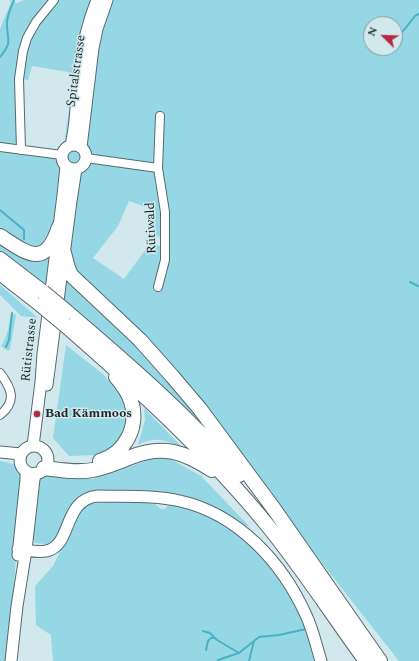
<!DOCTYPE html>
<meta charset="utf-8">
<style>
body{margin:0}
#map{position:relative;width:419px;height:661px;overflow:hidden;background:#d1e8ec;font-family:Spectral,serif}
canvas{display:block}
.north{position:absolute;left:363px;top:16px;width:40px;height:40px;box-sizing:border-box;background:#d1e8ec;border:1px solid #899b9e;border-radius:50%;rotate:293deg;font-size:11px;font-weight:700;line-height:16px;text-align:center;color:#1e2728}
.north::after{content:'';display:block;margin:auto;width:14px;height:18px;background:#b92743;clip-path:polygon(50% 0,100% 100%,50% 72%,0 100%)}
</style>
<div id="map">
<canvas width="419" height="661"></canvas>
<div class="north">N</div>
</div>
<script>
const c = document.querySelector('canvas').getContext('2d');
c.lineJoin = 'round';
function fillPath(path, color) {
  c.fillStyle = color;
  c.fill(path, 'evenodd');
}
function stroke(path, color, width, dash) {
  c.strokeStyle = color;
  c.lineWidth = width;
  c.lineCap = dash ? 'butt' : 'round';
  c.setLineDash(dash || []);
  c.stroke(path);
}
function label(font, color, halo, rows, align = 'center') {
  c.font = font + ' Spectral,serif';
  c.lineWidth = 3;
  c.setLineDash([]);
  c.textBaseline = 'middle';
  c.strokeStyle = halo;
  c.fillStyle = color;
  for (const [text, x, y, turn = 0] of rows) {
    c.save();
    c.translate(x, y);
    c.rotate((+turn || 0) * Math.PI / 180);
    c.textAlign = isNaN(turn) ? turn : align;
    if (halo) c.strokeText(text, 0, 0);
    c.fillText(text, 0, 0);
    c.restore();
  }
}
fillPath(new Path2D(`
 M10 0 17 3 24 0H88L96 3 97 0H419V661H399L288 520 206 429 67 303 0 251V29L11 2H9ZM371 24H395V48H371ZM32 66 74 73 63 151 21 150 20 79 28 80ZM129 201 154 210 152 235 165 238V246L149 245 124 279 93 258 118 226Z
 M0 285 38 318 21 316 0 295Z
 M11 313 16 315 10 349 8 351 1 346C8 336 9 325 11 313Z
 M66 345 104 375 123 399 127 419 123 435 111 448 98 455 69 456 53 438Z
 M144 408 181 446C162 440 156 436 138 445L145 420Z
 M153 458 170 459 201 476 250 527 237 523 224 514 97 491 87 494 53 542 45 544 35 543 31 536 40 476 47 472 91 475 92 479 113 473Z
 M0 461C9 463 17 463 22 471L11 628 7 661H0Z
 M150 500 161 509H165L171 502 206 512 247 540 285 579 321 661H53L51 635 36 625 35 586 53 566 80 511 86 504Z`), '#95d7e4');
stroke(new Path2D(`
 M400 35 415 16 419 14
 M0 57C14 41 6 39 7 21 8 14 11 7 14 0
 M0 210 24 230V239
 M410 282 418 286
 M6 347 9 340 12 313
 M203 631 210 633 217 640 239 653
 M206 650 208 641 211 638H214
 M218 660 239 653 259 637 279 635 306 629
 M249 661 254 641`), '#48b3c5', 2);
const street = new Path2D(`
 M0 147 62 155
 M21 150 19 79 23 51 27 38 36 22 54 0
 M86 158 158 168 165 212V260L158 287
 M158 168 160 116
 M0 373C12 389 17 401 0 415`);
const secondary = new Path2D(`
 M62 157a12 12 0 1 1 24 0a12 12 0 1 1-24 0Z
 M71 145C77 121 76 96 79 72 82 48 88 22 97 0
 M81 147 93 48 97 29 107 0
 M47 385 71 201 76 169
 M33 446 41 382 43 354 63 195 66 166
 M20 460a14 14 0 1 1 28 0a14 14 0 1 1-28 0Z
 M0 452 21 454
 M18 549C27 550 37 553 46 551 73 546 62 499 98 496 126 497 153 495 180 501 238 514 282 562 306 615 313 630 316 645 321 661
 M18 555 26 479V471
 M11 661 17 606 26 550 34 479 36 473`);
const highway = new Path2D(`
 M0 236C28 254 45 269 59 227
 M64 253 68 268 71 275 140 340 172 376 200 409 274 509 380 661
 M0 259 43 292
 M0 273 41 305
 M67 312C127 363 187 415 239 475
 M65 325C137 388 208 452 268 526 303 569 333 616 366 661
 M100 461C126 453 139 426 131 401 128 392 122 384 116 377
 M44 468C61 470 77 473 93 470 107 467 119 462 131 457 163 444 184 452 212 470`);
stroke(street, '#566a6e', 10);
stroke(secondary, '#566a6e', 13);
stroke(highway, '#566a6e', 16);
stroke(street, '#fff', 8);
stroke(secondary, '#fff', 11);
stroke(highway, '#fff', 14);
const highwayBridge = new Path2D(`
 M43 292 67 312
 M41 305 65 325`);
stroke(highwayBridge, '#566a6e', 16, []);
stroke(highwayBridge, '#fff', 14);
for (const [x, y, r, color] of [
 [37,414,4,"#b92743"]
]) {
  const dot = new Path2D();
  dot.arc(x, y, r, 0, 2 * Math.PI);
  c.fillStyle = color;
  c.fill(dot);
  stroke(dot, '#d1e8ec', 1.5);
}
label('13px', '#1e2728', '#d1e8ec', [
 ["Spitalstrasse",77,71,-82],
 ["Rütiwald",152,228,-92],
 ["Rütistrasse",30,350,-84]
]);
label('bold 13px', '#1e2728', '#d1e8ec', [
 ["Bad Kämmoos",45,414]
], 'left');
</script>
